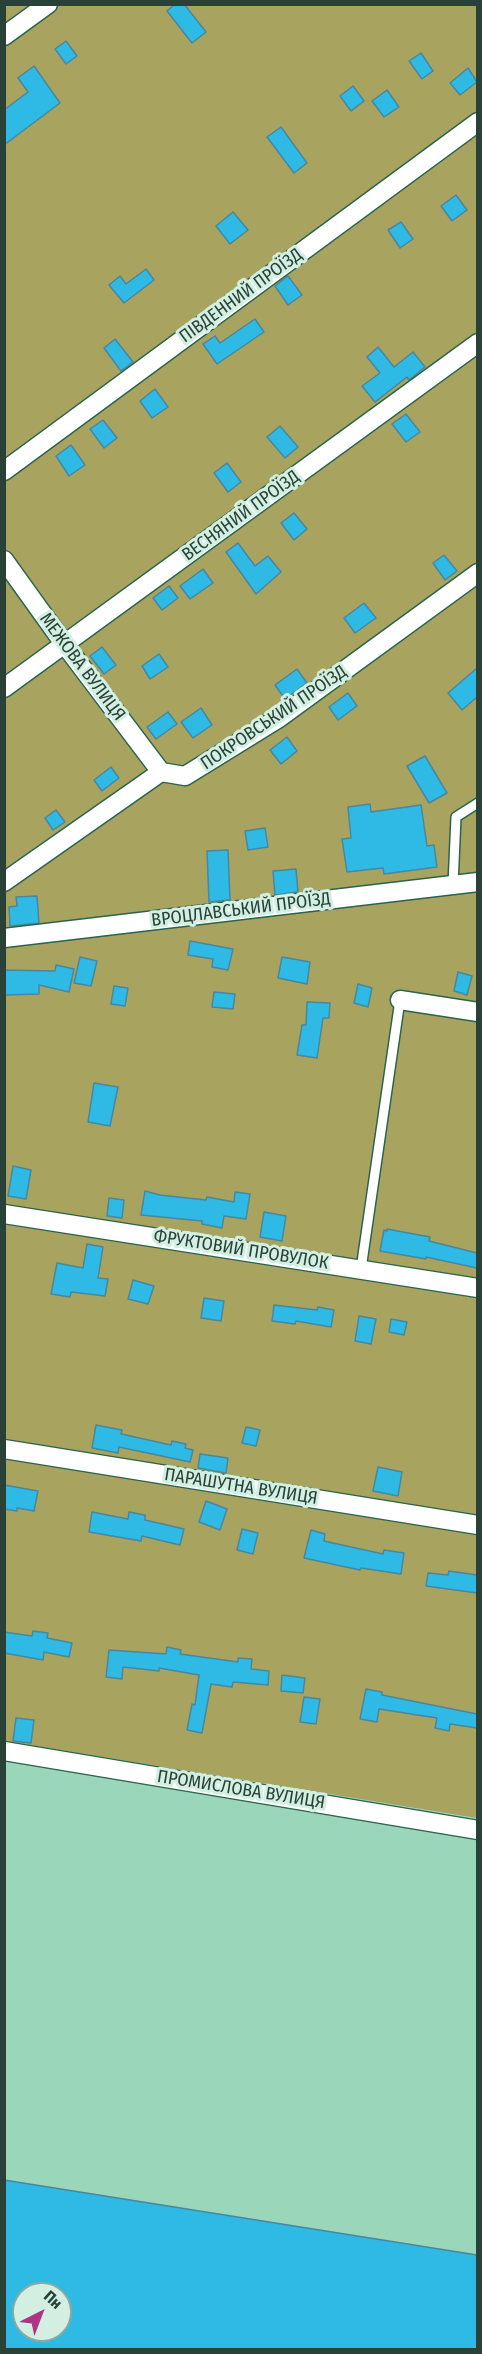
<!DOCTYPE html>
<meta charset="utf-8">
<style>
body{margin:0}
#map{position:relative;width:482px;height:2354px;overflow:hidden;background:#9ad6ba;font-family:"Fira Sans Condensed",sans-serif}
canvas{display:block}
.frame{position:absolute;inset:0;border:6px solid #294136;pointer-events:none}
.north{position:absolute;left:12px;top:2282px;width:60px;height:60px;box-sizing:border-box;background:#d2efe1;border:2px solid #8ea99d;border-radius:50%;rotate:42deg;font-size:16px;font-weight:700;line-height:24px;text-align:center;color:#294136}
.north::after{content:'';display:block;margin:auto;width:21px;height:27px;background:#af3486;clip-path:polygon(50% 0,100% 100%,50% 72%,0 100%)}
</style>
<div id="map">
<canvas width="482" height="2354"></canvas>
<div class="frame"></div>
<div class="north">Пн</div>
</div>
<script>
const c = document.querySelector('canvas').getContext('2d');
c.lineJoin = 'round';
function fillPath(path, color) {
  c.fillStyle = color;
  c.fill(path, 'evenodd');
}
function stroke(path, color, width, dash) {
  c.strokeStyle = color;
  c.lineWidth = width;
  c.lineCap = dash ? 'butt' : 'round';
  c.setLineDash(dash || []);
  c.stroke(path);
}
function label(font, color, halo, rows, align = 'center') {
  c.font = font + ' "Fira Sans Condensed",sans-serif';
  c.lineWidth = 6;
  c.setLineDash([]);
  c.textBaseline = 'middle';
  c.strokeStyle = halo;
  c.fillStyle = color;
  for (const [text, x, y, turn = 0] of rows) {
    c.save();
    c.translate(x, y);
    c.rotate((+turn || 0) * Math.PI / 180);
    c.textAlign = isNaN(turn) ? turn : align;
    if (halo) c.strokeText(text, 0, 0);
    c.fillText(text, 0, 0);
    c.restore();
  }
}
fillPath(new Path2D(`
 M4 5H477V1818L5 1741Z`), '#a9a360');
const building = new Path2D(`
 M175 4H184L206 32 192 43 167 11Z
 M66 41 77 56 66 64 55 49Z
 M421 53 433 71 422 79 409 61Z
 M34 66 60 103 4 145V110L28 92 18 78Z
 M468 68 477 82 460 95 450 83Z
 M353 86 364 101 351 111 340 96Z
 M387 90 399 107 384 117 372 101Z
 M281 127 307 163 294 173 267 137Z
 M456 195 467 210 452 221 441 206Z
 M233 212 248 230 230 244 216 226Z
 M401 222 413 239 400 248 388 230Z
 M146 269 154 280 124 303 109 285 120 276 126 284Z
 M288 276 302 295 288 305 275 286Z
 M255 319 264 332 217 364 203 344 215 336 220 343Z
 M115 339 133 362 121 371 104 348Z
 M378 347 394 367 413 352 425 367 409 380 407 377 375 402 362 386 380 373 367 357Z
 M155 389 168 407 152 418 140 401Z
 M406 414 420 432 406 442 392 424Z
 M103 420 117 438 104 448 90 429Z
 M280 426 298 447 285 458 267 437Z
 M71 445 85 465 69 476 56 456Z
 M227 463 241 482 228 492 214 473Z
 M294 513 307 529 294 540 281 523Z
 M238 543 255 566 268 556 281 572 256 594 226 552Z
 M444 555 457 571 445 580 433 563Z
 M203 569 213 583 190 599 180 586Z
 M169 586 178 598 162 610 153 598Z
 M364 603 376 618 355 633 344 618Z
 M102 647 116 665 104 674 90 656Z
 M159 654 168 667 150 679 142 666Z
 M477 668V697L462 710 448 693Z
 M297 669 307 683 285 699 275 685Z
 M348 693 357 706 338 720 329 707Z
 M201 708 212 725 193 738 181 722Z
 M168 712 177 724 156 739 147 727Z
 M287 737 297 751 281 764 270 750Z
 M425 756 447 793 429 803 407 766Z
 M111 767 119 778 102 791 94 780Z
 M370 804 371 812 421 805 427 846 434 845 437 867 384 874 383 868 347 872 342 839 351 838 348 807Z
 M56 810 65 822 53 830 45 818Z
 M265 828 268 847 248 850 245 831Z
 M228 850 230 900 209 902 207 851Z
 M296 869 298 892 275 895 273 871Z
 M37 896 39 923 10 926 9 907 17 906 16 897Z
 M190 941 233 949 228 970 212 967 213 959 188 955Z
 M80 957 97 961 91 986 74 983Z
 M282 957 310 962 307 984 278 978Z
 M56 965 74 969 69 992 39 985V994L4 995V970L55 971Z
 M458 972 472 976 467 995 454 991Z
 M358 984 372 988 368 1007 354 1003Z
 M114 986 128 988 125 1006 111 1004Z
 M214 992 235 994 233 1009 212 1007Z
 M307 1002 330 1003 329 1018H323L317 1058 297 1055 302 1025H306Z
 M94 1083 118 1087 110 1126 88 1122Z
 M13 1166 31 1170 26 1199 8 1196Z
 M145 1191 160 1195 206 1200 207 1197 234 1202 235 1192 250 1194 246 1219 224 1216 222 1228 202 1224V1221L141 1215Z
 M109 1198 124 1200 122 1218 107 1216Z
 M264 1212 286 1216 282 1241 260 1237Z
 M387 1229 430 1237 429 1241 477 1253V1268L426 1257V1259L380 1251 384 1230 387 1231Z
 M87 1244 103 1247 98 1278 108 1279 105 1296 71 1292 70 1297 51 1294 57 1263 83 1268Z
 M133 1280 154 1286 148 1304 128 1299Z
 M204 1298 224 1301 221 1321 201 1318Z
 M274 1305 317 1310 318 1307 334 1310 331 1327 296 1321 295 1324 272 1321Z
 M359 1316 376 1319 371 1344 355 1341Z
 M391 1319 407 1322 404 1335 389 1332Z
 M96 1425 122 1430 121 1434 171 1445 172 1441 186 1444 185 1448 193 1450 190 1462 119 1447 118 1453 92 1448Z
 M246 1427 260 1430 256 1446 242 1443Z
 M200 1454 228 1458 226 1473 198 1468Z
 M378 1467 402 1472 398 1496 373 1491Z
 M4 1485 38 1491 34 1511 17 1508V1511L4 1509Z
 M206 1501 227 1509 220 1530 199 1522Z
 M92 1512 128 1519 129 1512 145 1515V1520L184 1529 180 1545 142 1536 141 1541 89 1532Z
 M242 1529 258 1533 253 1554 237 1550Z
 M311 1530 325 1534 324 1541 342 1545 383 1554 384 1550 404 1553 401 1574 361 1568 360 1570 304 1558Z
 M449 1571 477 1575V1593L426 1586 428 1573 448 1575Z
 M33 1631 48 1633 47 1638 72 1643 69 1657 44 1652 43 1660 4 1653V1632L32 1636Z
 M167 1647 181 1650 180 1654 238 1662V1658L252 1659 251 1669 269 1671 268 1685 233 1682 232 1687 211 1684 202 1733 187 1730 192 1704 195 1705 199 1675 159 1668V1671L123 1667 122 1679 106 1677 109 1650 166 1654Z
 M282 1675 305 1678 303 1693 281 1691Z
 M366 1689 382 1692V1695L477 1714V1728L450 1724 449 1731 435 1728 437 1718 379 1709 377 1722 360 1719Z
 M304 1697 320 1699 316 1724 300 1722Z
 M16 1718 34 1720 31 1743 13 1741Z
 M4 2180 477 2255V2349H4ZM24 2294H60V2330H24Z`);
fillPath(building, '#2ebae4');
stroke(building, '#48879d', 1.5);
const lane = new Path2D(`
 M453 885 456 817 478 803
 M361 1269 400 1000`);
const street = new Path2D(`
 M4 36 48 4
 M4 471 478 122
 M4 560 65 645 161 772
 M4 688 478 343
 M4 882 161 772 185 776 279 718 478 573
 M4 938 478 882
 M400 1000 478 1012
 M4 1214 478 1288
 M4 1449 478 1525
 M4 1751 478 1830`);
stroke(lane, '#29644c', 12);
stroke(street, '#29644c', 21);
stroke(lane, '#fff', 9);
stroke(street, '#fff', 18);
label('18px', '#294136', '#d2efe1', [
 ["ПІВДЕННИЙ ПРОЇЗД",241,296,-36],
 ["ВЕСНЯНИЙ ПРОЇЗД",241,516,-36],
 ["МЕЖОВА ВУЛИЦЯ",82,667,53],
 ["ПОКРОВСЬКИЙ ПРОЇЗД",274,718,-34],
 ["ВРОЦЛАВСЬКИЙ ПРОЇЗД",241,910,-7],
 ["ФРУКТОВИЙ ПРОВУЛОК",241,1250,9],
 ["ПАРАШУТНА ВУЛИЦЯ",241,1487,9],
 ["ПРОМИСЛОВА ВУЛИЦЯ",241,1790,9]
]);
</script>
